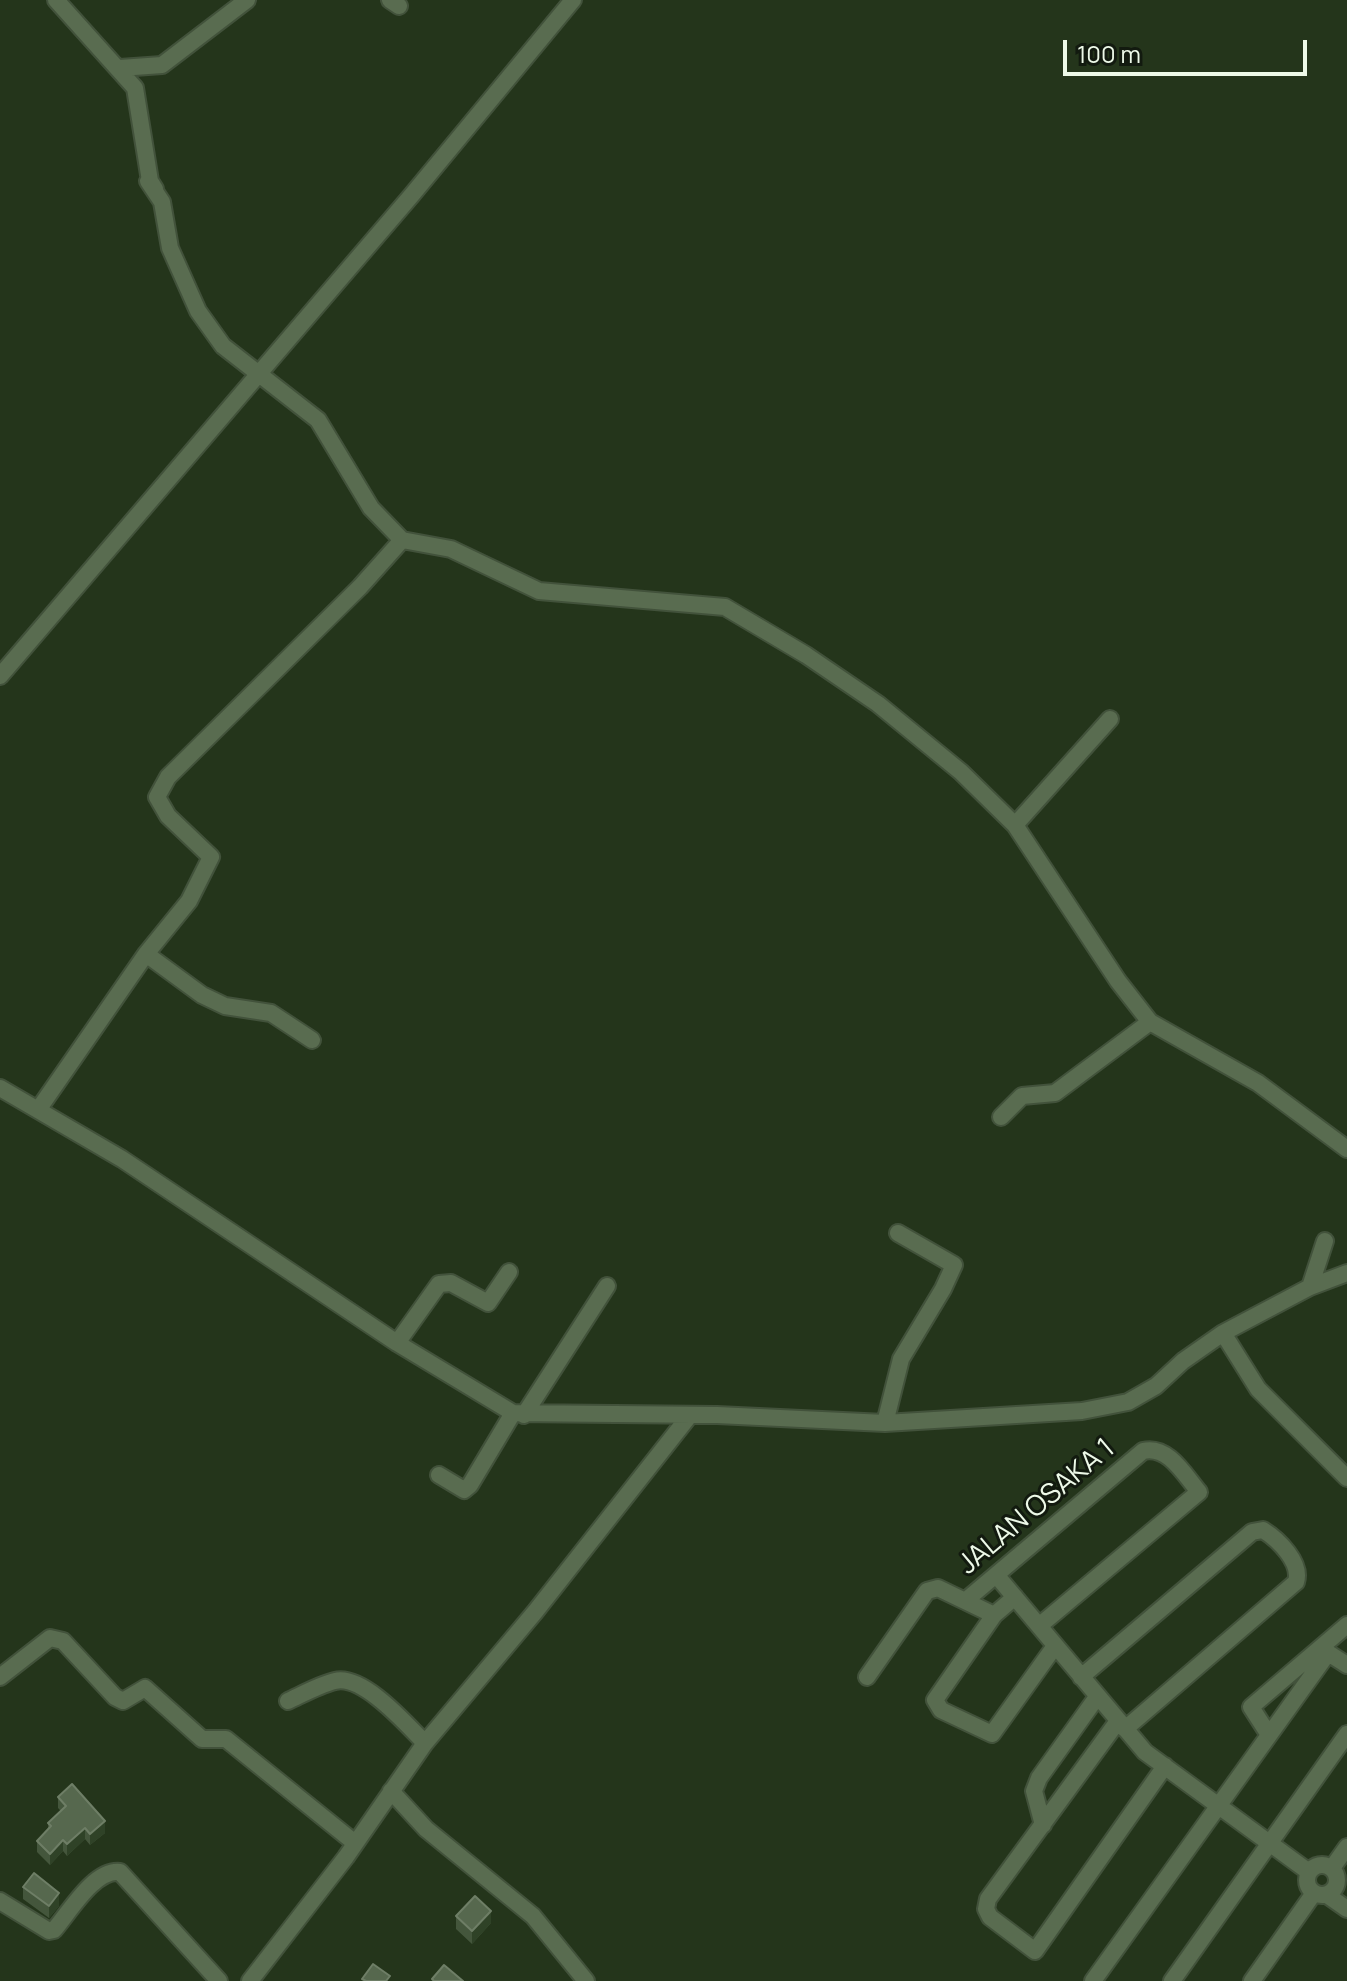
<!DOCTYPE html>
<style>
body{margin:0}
#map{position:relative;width:1347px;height:1981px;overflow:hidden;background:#24351b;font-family:Manrope,sans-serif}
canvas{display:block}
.scale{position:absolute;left:1063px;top:40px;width:244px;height:36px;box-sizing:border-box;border:4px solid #edf9e8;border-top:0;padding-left:10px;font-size:24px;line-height:28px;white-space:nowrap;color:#edf9e8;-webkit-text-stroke:6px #121a0f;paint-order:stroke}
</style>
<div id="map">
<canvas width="1347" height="1981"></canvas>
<div class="scale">100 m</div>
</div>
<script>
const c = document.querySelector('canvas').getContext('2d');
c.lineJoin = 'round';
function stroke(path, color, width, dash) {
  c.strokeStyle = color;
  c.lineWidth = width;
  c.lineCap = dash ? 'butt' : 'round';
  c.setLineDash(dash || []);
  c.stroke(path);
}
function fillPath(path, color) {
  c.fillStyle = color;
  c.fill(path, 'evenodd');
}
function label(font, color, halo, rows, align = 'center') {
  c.font = font + ' Manrope,sans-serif';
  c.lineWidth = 6;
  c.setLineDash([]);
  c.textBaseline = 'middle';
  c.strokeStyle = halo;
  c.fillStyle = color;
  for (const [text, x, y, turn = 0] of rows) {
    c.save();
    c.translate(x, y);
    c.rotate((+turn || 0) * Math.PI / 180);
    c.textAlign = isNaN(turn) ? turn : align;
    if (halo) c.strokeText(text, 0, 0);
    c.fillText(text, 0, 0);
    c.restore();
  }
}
const street = new Path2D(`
 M56 0 135 88 150 181 155 189
 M390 0 399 6
 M120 68 162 65 247 0
 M148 181 162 202 170 248 198 311 223 346 318 420 371 508 402 540 451 549 539 591 725 607 806 655 878 704 961 772 1015 825 1118 981 1150 1022 1258 1083 1347 1149
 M0 676 411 196 573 0
 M1015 825 1110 719
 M146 954 202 995 225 1006 271 1013 312 1040
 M0 1088 122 1159 397 1343 513 1413 717 1415 885 1423 1082 1411 1128 1402 1156 1386 1183 1361 1223 1333 1310 1287 1347 1273
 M38 1110 146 954 189 901 211 857 168 816 157 797 168 777 360 587 402 540
 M1001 1117 1022 1096 1055 1093 1150 1022
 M1310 1287 1325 1241
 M1223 1333 1258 1389 1347 1478
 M397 1343 439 1284 451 1283 488 1303 509 1272
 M524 1415 607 1286
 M885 1423 901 1359 943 1289 954 1265 898 1233
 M439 1475 464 1490 470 1485 513 1413
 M997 1576 1145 1752 1309 1872
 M1015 1597 994 1615 935 1700 941 1710 992 1734 1055 1646
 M965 1601 1143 1451C1168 1445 1184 1474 1199 1492L1039 1626
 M1322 1649 1347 1665
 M0 1677 50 1638 63 1641 115 1697 123 1701 145 1688 202 1739H226L355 1843
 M867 1677 927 1591 938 1588 994 1615
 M1081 1677 1252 1532 1263 1530C1279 1540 1302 1563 1296 1582L1125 1729
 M288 1701C303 1694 319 1685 335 1681 363 1674 407 1725 425 1743
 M1118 1721 988 1899 986 1909 990 1917 1035 1951 1165 1766
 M1269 1735 1251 1707 1347 1625
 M391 1791 426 1829 533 1916 586 1981
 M1043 1825 1034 1791 1039 1778 1097 1697
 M1307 1880a15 15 0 1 1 30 0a15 15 0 1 1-30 0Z
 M1332 1868 1347 1847
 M1327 1895 1347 1909
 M0 1901 49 1931 54 1930C69 1913 94 1869 120 1872L219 1981
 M250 1981 346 1857 425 1743 535 1612 690 1415
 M1093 1981 1328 1653
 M1172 1981 1347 1734
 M1252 1981 1314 1893`);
stroke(street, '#42523b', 20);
stroke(street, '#596c50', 16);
fillPath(new Path2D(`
 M58 1797 105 1833 90 1845 85 1839 67 1856 63 1851 50 1865 37 1852V1841L48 1829V1823L61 1811 58 1808Z
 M23 1887 59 1906 49 1918 23 1899Z
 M456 1916 491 1923 472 1944 456 1929Z`), '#44563c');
fillPath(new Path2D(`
 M105 1821V1833L90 1845V1834Z
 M85 1828V1839L67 1856V1844Z
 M63 1840V1851L50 1865V1854Z
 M59 1893V1906L49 1918V1906Z
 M491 1911V1923L472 1944V1931Z`), '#2f4227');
const building = new Path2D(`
 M72 1784 105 1821 90 1834 85 1828 67 1844 63 1840 50 1854 37 1841 51 1826 48 1823 66 1806 58 1797Z
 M34 1873 59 1893 49 1906 23 1887Z
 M475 1896 491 1911 472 1931 456 1916Z
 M373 1964 390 1976 386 1981H366L362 1979Z
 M444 1965 463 1981H434L432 1979Z`);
fillPath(building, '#56684e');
stroke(building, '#6e7e66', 2);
label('28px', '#edf9e8', '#121a0f', [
 ["JALAN OSAKA 1",1037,1507,-40]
]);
</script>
